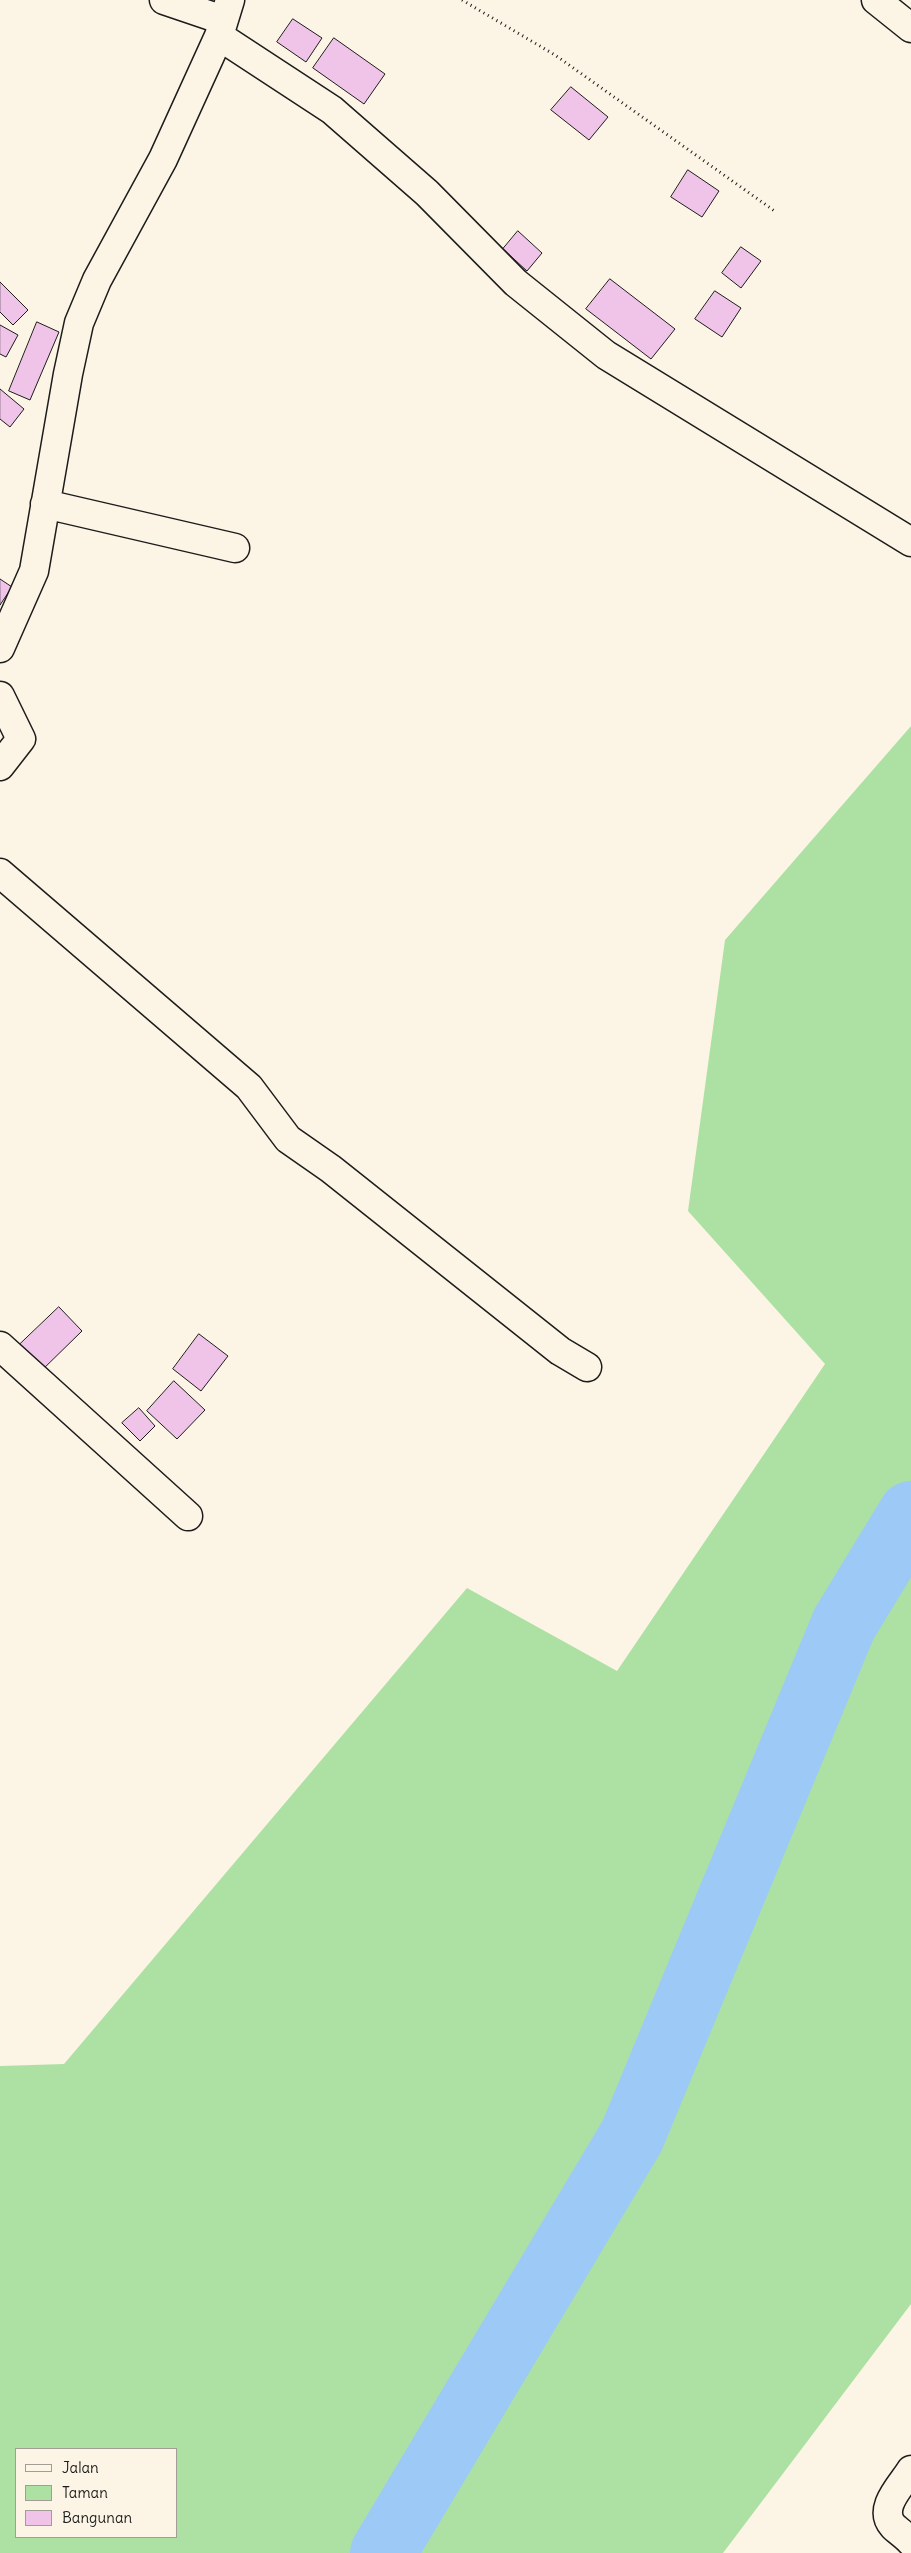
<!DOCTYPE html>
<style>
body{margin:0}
#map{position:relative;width:911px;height:2553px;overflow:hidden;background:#fcf5e5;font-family:Delius,sans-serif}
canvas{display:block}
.legend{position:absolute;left:15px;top:2448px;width:162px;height:90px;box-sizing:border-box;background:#fcf5e5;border:1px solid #a29e95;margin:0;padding:6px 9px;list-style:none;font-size:15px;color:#1c1c1c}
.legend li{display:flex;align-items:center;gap:10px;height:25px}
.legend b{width:25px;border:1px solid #a29e95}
</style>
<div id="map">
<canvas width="911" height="2553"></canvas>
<ul class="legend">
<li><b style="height:6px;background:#fcf5e5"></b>Jalan</li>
<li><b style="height:14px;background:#ade1a3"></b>Taman</li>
<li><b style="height:14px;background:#f0c4e9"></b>Bangunan</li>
</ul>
</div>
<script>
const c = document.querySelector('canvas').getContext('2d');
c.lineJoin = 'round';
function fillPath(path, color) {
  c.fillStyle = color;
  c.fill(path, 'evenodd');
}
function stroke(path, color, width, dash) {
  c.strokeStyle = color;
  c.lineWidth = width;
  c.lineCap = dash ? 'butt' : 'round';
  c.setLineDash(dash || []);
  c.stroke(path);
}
fillPath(new Path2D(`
 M911 726V2304L723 2553H0V2066L64 2064 467 1588 617 1671 825 1364 688 1211 725 940ZM16 2449H176V2537H16Z`), '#ade1a3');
stroke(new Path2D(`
 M383 2553 632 2136 844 1624 911 1514`), '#9dc9f7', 66);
const building = new Path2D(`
 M293 19 322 38 306 62 277 42Z
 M334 38 385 74 364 104 313 68Z
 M571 87 608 117 589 140 551 110Z
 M688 170 719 191 702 217 671 197Z
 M518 231 542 253 527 271 503 249Z
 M741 247 761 261 741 288 722 273Z
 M610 279 675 329 651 359 586 309Z
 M0 282 28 310 13 325 0 312Z
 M715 291 741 308 722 337 695 319Z
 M37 322 59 332 30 400 9 391Z
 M0 325 18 335 6 357 0 354Z
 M0 389 24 409 10 427 0 419Z
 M0 579 12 587 0 605Z
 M59 1307 82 1331 38 1374 14 1350Z
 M199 1334 228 1356 201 1391 173 1369Z
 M174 1381 205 1410 177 1439 147 1411Z
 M139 1408 155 1426 140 1441 122 1423Z`);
fillPath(building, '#f0c4e9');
stroke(building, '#1c1c1c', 1);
const minor = new Path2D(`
 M164 0 223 20
 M876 0 911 28
 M219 36 332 110 427 193 516 283 606 355 911 542
 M45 504 235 548
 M0 648 34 571 68 374 79 323 97 280 163 159 219 36 230 0
 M0 696 21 739 0 766
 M0 873 249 1087 288 1139 331 1169 560 1351 587 1367
 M0 1346 188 1516
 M911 2470C902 2485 877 2508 893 2526 898 2531 906 2536 911 2542`);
stroke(minor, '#1c1c1c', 31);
stroke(new Path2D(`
 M462 0 555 55 776 212`), '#1c1c1c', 3, [1, 4]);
stroke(minor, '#fcf5e5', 28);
</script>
